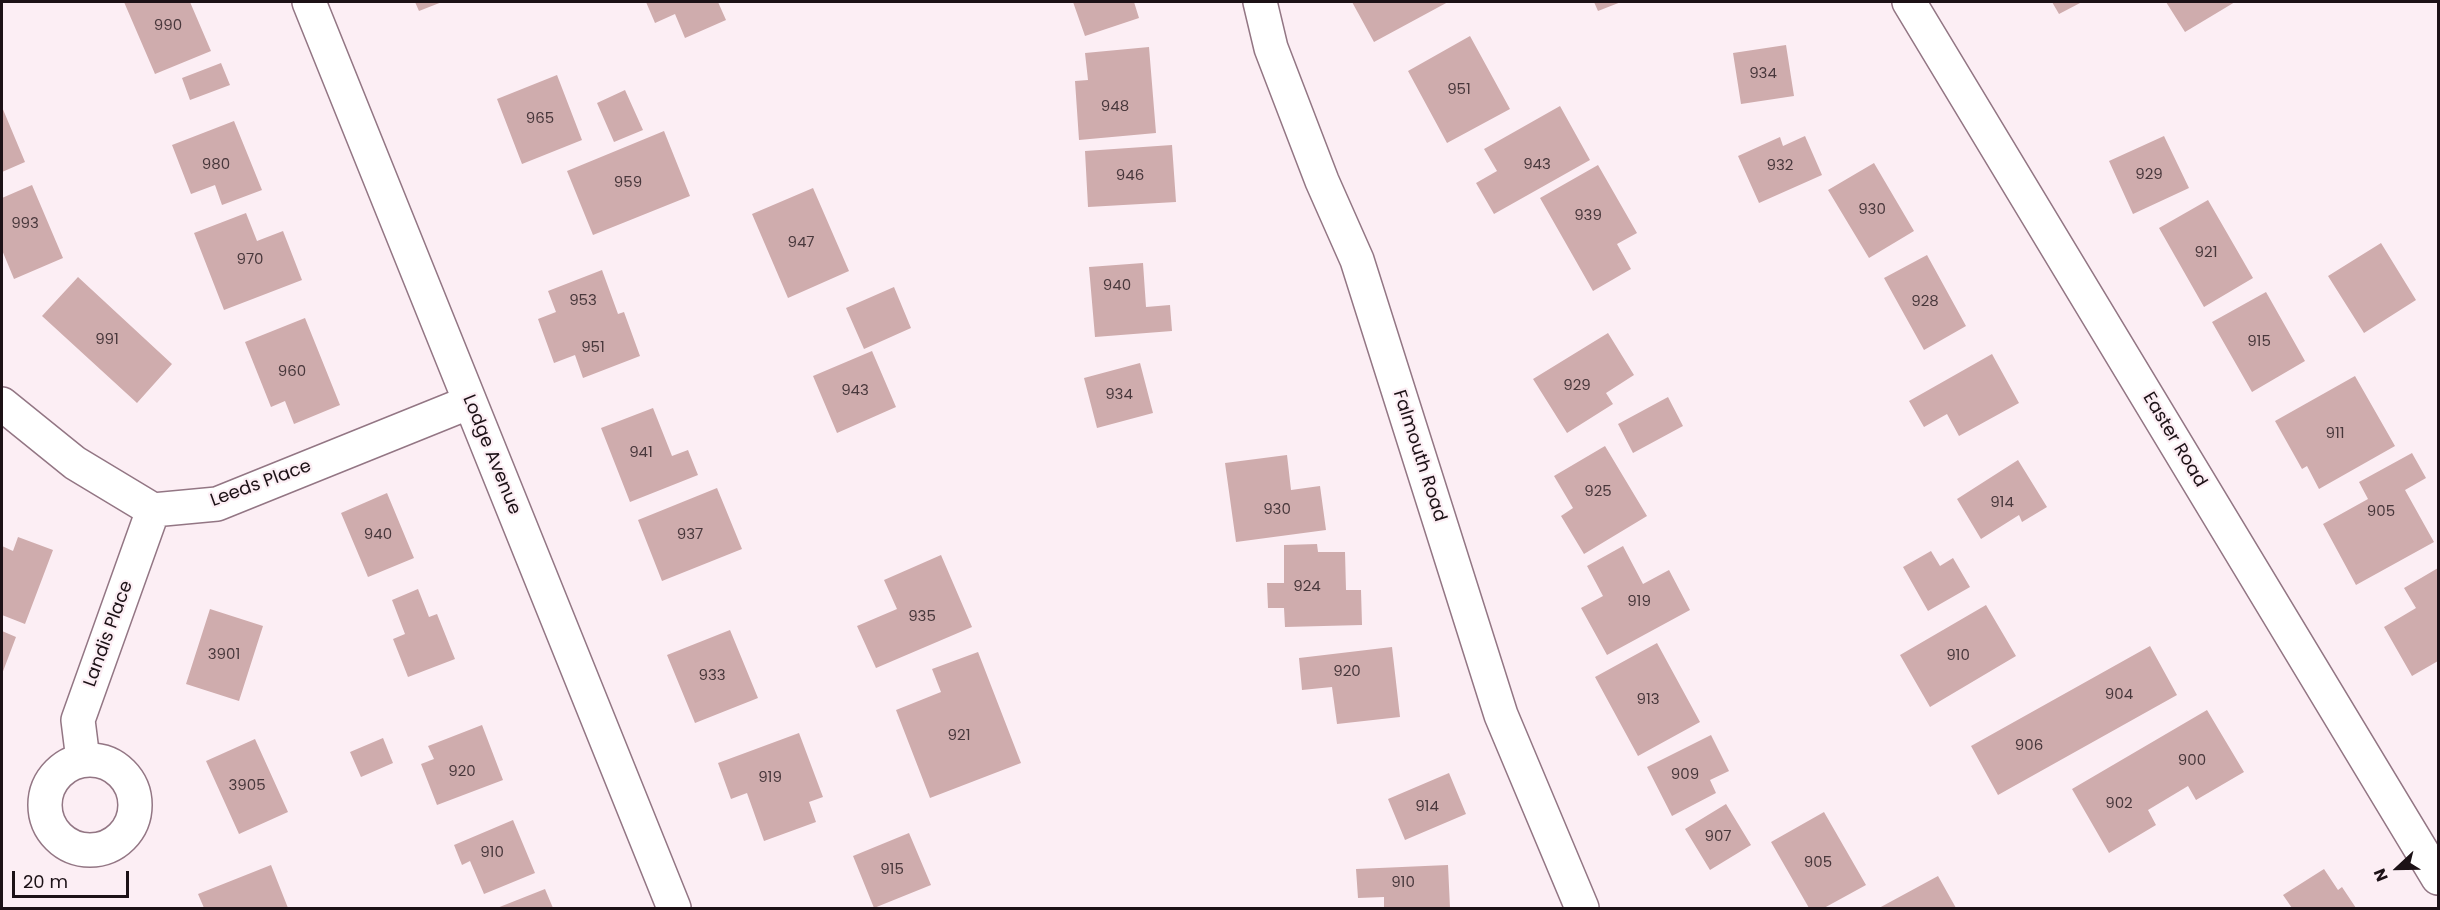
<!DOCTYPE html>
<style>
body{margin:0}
#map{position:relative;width:2440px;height:910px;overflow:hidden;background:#fceef4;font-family:Poppins,sans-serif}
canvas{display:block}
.frame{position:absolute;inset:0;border:3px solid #1c1116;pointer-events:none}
.north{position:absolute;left:2368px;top:838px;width:60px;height:60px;-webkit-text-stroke:4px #fceef4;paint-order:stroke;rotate:248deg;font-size:16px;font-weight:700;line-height:24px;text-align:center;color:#1c1116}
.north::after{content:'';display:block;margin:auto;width:21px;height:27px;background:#1c1116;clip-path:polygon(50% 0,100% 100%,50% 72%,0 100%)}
.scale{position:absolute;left:12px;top:871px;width:117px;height:27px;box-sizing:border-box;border:3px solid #1c1116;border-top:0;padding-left:8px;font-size:18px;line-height:21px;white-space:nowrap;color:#1c1116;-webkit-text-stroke:4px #fceef4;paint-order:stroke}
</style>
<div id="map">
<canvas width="2440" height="910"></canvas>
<div class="frame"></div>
<div class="north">N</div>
<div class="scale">20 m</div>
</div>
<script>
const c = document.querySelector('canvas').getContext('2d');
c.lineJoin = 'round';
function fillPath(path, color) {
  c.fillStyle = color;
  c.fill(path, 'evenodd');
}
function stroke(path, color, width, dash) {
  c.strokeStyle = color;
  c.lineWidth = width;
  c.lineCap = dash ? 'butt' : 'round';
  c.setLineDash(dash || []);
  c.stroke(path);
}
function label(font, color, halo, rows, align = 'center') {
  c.font = font + ' Poppins,sans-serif';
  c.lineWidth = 4.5;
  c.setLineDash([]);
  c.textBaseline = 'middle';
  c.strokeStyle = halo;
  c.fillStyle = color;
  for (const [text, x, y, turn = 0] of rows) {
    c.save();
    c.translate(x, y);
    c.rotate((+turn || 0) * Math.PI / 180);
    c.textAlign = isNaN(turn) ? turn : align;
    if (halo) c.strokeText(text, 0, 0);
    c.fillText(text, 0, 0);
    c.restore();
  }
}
fillPath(new Path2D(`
 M124 2H190L211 51 155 74Z
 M415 2H442L419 11Z
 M646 2H718L726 20 685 38 675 14 655 23Z
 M1073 2H1134L1139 18 1085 36Z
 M1352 2H1448L1374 42Z
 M1594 2H1621L1598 11Z
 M2052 2H2082L2059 14Z
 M2166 2H2235L2185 32Z
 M1470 36 1510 109 1447 143 1408 71Z
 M1786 45 1794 96 1741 104 1733 53Z
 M1149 47 1156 133 1079 140 1075 81 1088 80 1085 53Z
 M221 63 230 85 190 100 182 78Z
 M557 75 582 140 522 164 497 99Z
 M625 90 643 130 614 142 597 103Z
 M1560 106 1590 160 1494 214 1476 183 1497 171 1484 149Z
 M2 107 25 162 2 172Z
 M234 121 262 190 222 205 215 185 191 194 172 145Z
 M664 131 690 196 593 235 567 171Z
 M1805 136 1822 175 1759 203 1738 156 1780 137 1783 146Z
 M2164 136 2189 188 2133 214 2109 161Z
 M1172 145 1176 202 1088 207 1085 151Z
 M1874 163 1914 231 1869 258 1828 190Z
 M1598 165 1637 233 1617 244 1631 269 1593 291 1540 198Z
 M32 185 63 258 14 279 2 250V198Z
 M813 188 849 271 788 298 752 214Z
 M2208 200 2253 278 2204 307 2159 228Z
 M246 213 257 241 283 231 302 280 224 310 194 233Z
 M2381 243 2416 300 2364 333 2328 276Z
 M1927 255 1966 326 1924 350 1884 278Z
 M1143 263 1146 307 1170 305 1172 331 1095 337 1089 267Z
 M602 270 618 314 624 312 640 356 583 378 575 355 554 363 538 319 556 312 548 291Z
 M78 277 172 364 137 403 42 316Z
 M894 287 911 328 864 349 846 308Z
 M2266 292 2305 361 2252 392 2212 322Z
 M305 318 340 405 294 424 285 401 271 407 245 342Z
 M1608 333 1634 375 1606 393 1613 404 1567 433 1533 379Z
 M872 351 896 407 837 433 813 376Z
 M1992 354 2019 403 1959 436 1947 414 1924 427 1909 401Z
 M1140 363 1153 413 1097 428 1084 378Z
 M2355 376 2395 446 2319 489 2307 466 2302 469 2275 421Z
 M1668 397 1683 426 1633 453 1618 424Z
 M653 408 672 456 688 450 698 475 630 502 601 428Z
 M1605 446 1647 516 1584 554 1561 516 1573 508 1554 476Z
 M2412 453 2426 478 2405 490 2434 542 2356 585 2323 524 2368 499 2359 482Z
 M1287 455 1291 490 1320 486 1326 530 1236 542 1225 463Z
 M2018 460 2047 507 2022 522 2019 515 1981 539 1957 499Z
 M717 488 742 549 662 581 638 520Z
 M387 493 414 558 368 577 341 513Z
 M18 537 53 550 25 624 2 615V546L13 551Z
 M1317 544 1318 552H1345L1346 590H1361L1362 625 1285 627 1284 608H1268L1267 583H1284V545Z
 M1623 546 1643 584 1669 570 1690 610 1607 655 1581 608 1603 596 1587 566Z
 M1931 551 1940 566 1953 558 1970 587 1928 611 1903 567Z
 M941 555 972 627 876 668 857 626 897 609 884 580Z
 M2438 568V661L2412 676 2384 627 2416 608 2404 588Z
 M418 589 429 617 437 614 455 659 408 677 393 639 405 634 392 600Z
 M1986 605 2016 656 1930 707 1900 655Z
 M210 609 263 626 239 701 186 684Z
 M730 630 758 698 695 723 667 655Z
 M2 631 16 637 2 674Z
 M1657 643 1700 722 1638 756 1595 677Z
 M2150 646 2177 695 1998 795 1971 746Z
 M1392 647 1400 717 1337 724 1332 687 1302 690 1299 658Z
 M978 652 1021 763 930 798 896 710 941 692 932 669Z
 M2207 710 2244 772 2196 800 2188 786 2148 810 2156 825 2109 853 2072 789Z
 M482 725 503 780 437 805 421 764 434 759 428 746Z
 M799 733 823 797 809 802 816 822 764 841 747 793 731 799 718 763Z
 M1711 735 1729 771 1710 780 1716 793 1672 816 1647 767Z
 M383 738 393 763 361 777 350 752Z
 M255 739 288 812 239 834 206 761Z
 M1449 773 1466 814 1405 840 1388 799Z
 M1726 804 1751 845 1710 870 1685 829Z
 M1824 812 1866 885 1824 908H1809L1771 842Z
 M513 820 535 873 484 894 470 861 462 865 454 845Z
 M909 833 931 885 874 908 853 856Z
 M271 865 288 908H204L198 894Z
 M1448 865 1450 908H1384V897L1358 898 1356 869Z
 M2324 869 2338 890 2342 887 2356 908H2292L2283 895Z
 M1938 876 1956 908H1879Z
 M545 889 553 908H497Z`), '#cfacad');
const minor = new Path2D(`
 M309 2 674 908
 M1260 2 1271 48 1322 181 1357 260 1501 715 1582 908
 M1909 2 2438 878
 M2 404 75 463 153 510 217 504 470 402
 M45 805a45 45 0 1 1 90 0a45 45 0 1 1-90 0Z
 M83 760 78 720 153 510`);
stroke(minor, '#937684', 36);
stroke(minor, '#fff', 33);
label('15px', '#49383c', null, [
 ["990",168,26],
 ["934",1763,74],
 ["951",1459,90],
 ["948",1115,107],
 ["965",540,119],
 ["980",216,165],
 ["943",1537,165],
 ["932",1780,166],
 ["929",2149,175],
 ["946",1130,176],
 ["959",628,183],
 ["930",1872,210],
 ["939",1588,216],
 ["993",25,224],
 ["947",801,243],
 ["921",2206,253],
 ["970",250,260],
 ["940",1117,286],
 ["953",583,301],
 ["928",1925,302],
 ["991",107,340],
 ["915",2259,342],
 ["951",593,348],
 ["960",292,372],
 ["929",1577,386],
 ["943",855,391],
 ["934",1119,395],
 ["911",2335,434],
 ["941",641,453],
 ["925",1598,492],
 ["914",2002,503],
 ["930",1277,510],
 ["905",2381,512],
 ["940",378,535],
 ["937",690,535],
 ["924",1307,587],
 ["919",1639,602],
 ["935",922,617],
 ["3901",224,655],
 ["910",1958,656],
 ["920",1347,672],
 ["933",712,676],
 ["904",2119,695],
 ["913",1648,700],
 ["921",959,736],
 ["906",2029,746],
 ["900",2192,761],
 ["920",462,772],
 ["909",1685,775],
 ["919",770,778],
 ["3905",247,786],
 ["902",2119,804],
 ["914",1427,807],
 ["907",1718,837],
 ["910",492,853],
 ["905",1818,863],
 ["915",892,870],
 ["910",1403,883]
]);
label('18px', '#1c1116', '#fceef4', [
 ["Easter Road",2174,440,59],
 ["Lodge Avenue",491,455,68],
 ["Falmouth Road",1419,456,72],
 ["Leeds Place",261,484,-20],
 ["Landis Place",109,634,-70]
]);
</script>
